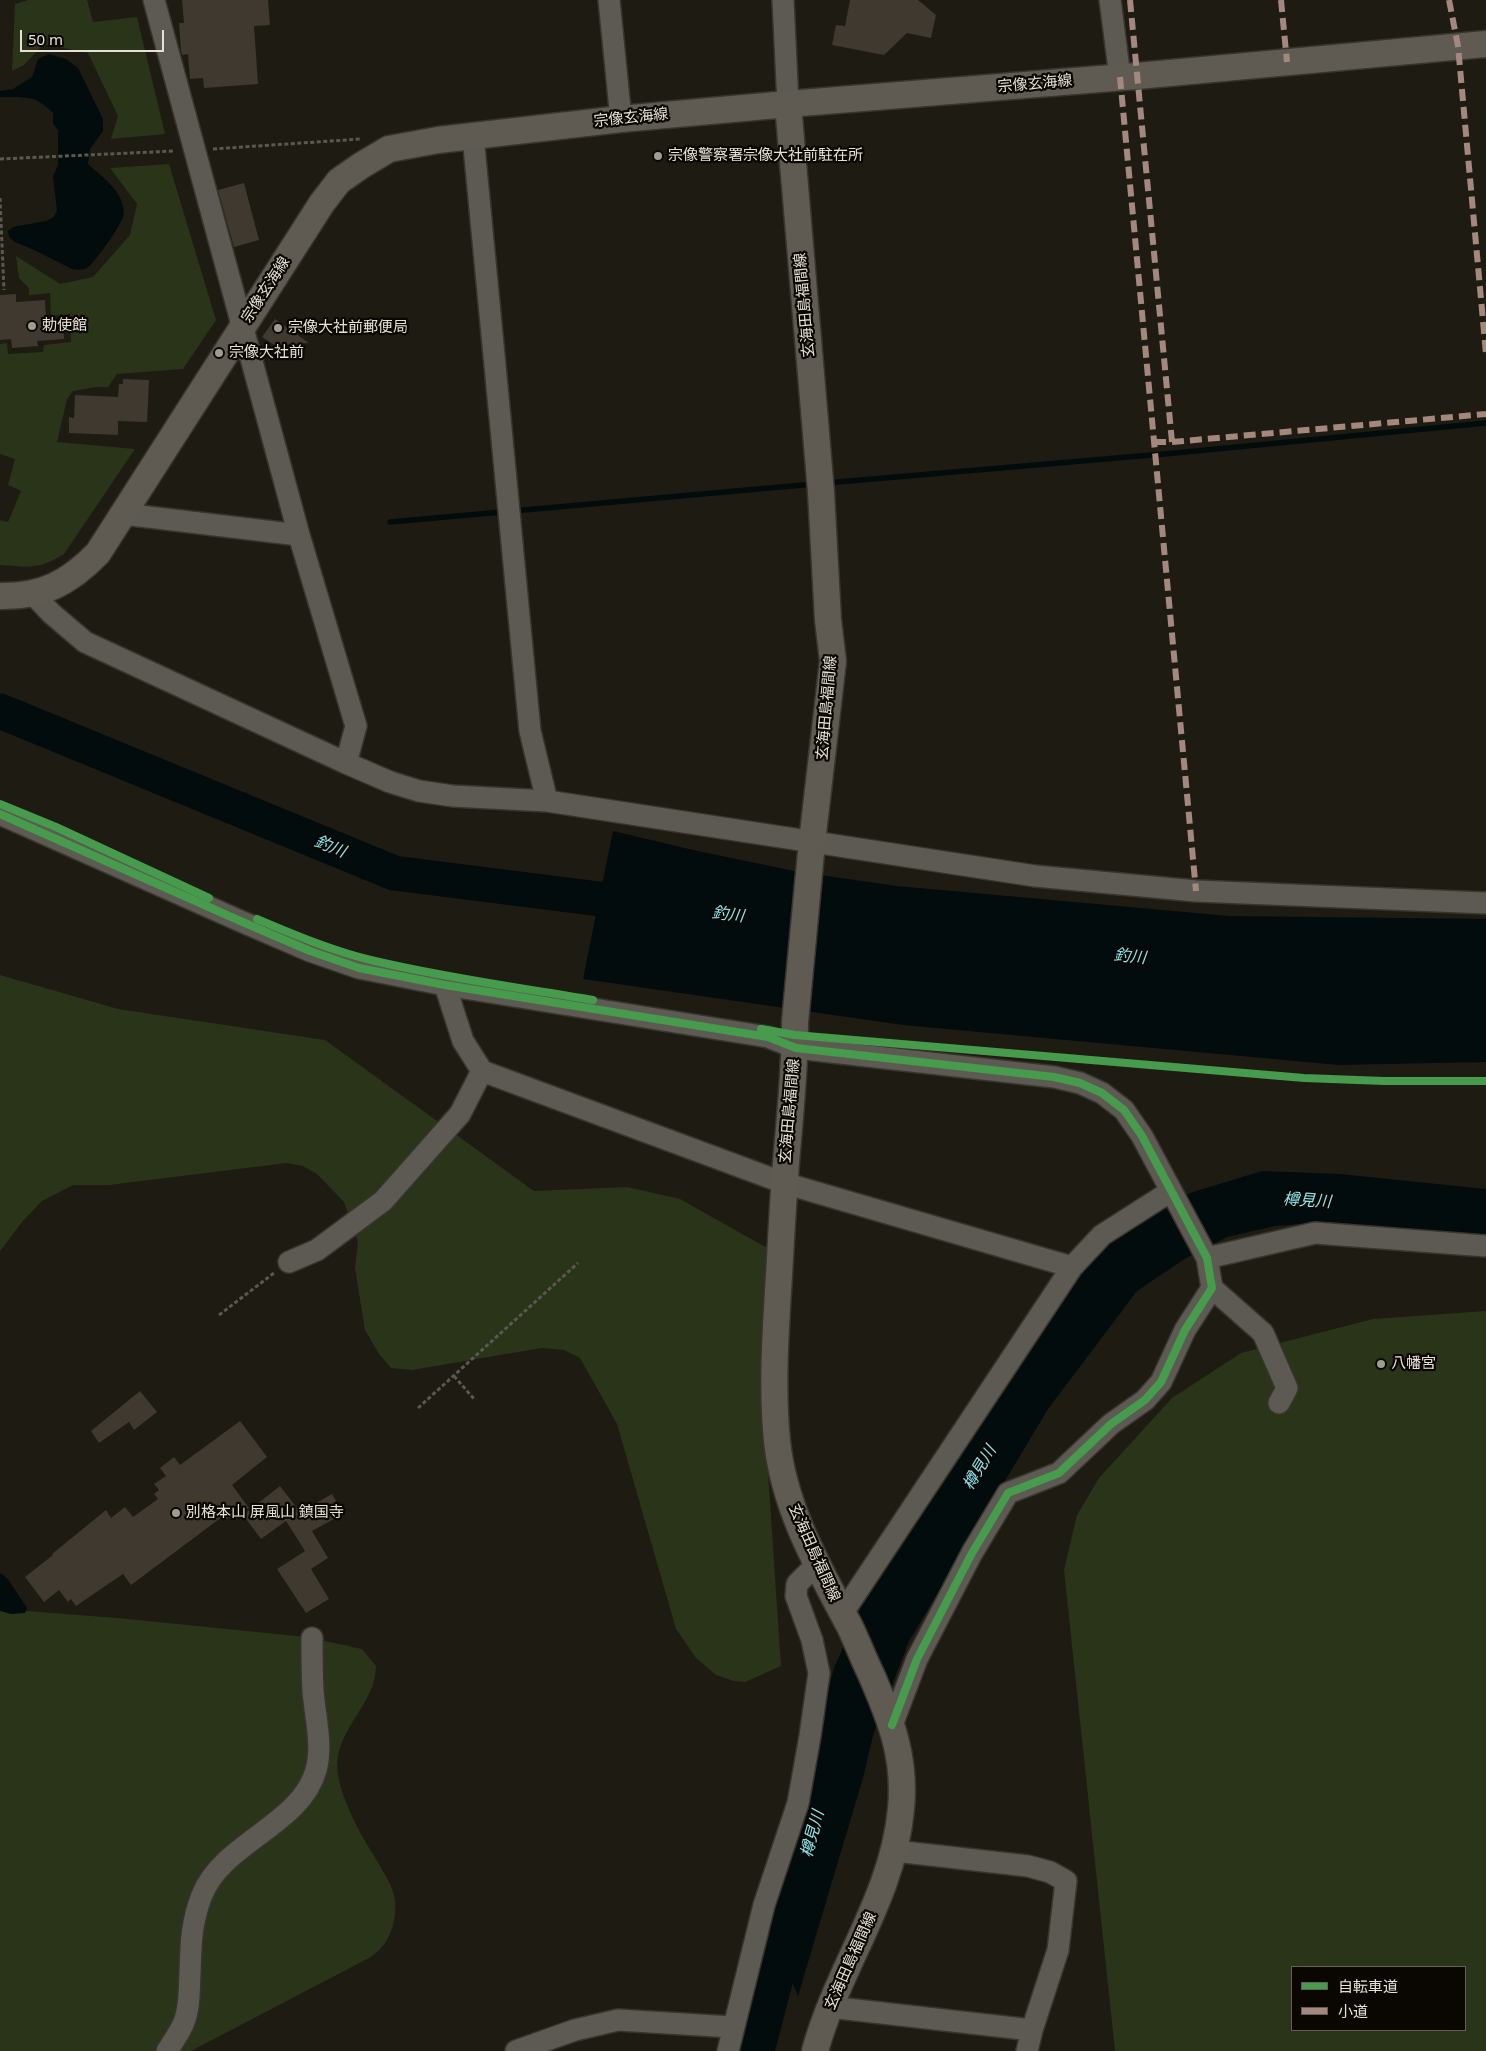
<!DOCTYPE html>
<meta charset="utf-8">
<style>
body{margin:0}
#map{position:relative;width:1486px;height:2051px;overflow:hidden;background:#1e1b12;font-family:"Noto Sans","Noto Sans JP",sans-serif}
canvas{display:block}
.legend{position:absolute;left:1291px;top:1966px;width:175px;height:65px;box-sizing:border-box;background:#0a0703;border:1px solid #625e58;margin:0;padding:6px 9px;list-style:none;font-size:15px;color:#e5e1d7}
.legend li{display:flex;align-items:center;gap:10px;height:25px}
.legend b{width:25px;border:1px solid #625e58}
.scale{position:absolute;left:20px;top:30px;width:144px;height:22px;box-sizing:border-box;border:2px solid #e5e1d7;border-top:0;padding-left:6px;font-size:15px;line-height:18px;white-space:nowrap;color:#e5e1d7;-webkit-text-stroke:4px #0a0703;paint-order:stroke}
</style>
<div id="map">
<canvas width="1486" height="2051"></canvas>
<ul class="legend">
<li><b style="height:6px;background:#469c4c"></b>自転車道</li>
<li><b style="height:6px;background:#a5887d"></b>小道</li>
</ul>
<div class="scale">50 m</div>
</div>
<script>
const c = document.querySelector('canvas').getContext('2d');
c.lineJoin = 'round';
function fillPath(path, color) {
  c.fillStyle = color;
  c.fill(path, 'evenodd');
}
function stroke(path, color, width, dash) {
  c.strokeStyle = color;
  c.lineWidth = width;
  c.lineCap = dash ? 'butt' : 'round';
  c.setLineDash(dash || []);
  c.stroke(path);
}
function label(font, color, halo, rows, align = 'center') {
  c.font = font + ' "Noto Sans","Noto Sans JP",sans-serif';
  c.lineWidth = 4.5;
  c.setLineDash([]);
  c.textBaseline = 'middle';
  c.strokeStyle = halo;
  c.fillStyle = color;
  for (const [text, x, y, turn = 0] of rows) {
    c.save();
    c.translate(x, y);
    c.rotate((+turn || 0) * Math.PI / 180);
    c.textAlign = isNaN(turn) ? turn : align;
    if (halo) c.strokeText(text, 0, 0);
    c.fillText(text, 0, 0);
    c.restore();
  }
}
fillPath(new Path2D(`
 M28 0H87L93 22 137 17 165 134 111 139 118 116 88 53 44 44 24 65 12 71 15 4Z
 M169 164 216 320 183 369 117 374 108 387H96L73 391 67 399 57 442 135 449 64 554C38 570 30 567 0 565V520L8 522 21 491 8 485 15 459 0 454V344L7 343 8 354 43 352 44 345 71 342 70 314 51 316 50 293 29 295V288L19 278 16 256 60 284 93 277 130 235 137 204 110 168Z
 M0 975 118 1009 325 1040 534 1191 627 1187 680 1199 769 1249 761 1369 781 1666 745 1682 734 1681 716 1675 696 1658 676 1629 617 1424 580 1358 564 1350 542 1348 412 1370 391 1368 379 1354 365 1330 355 1268 358 1242 344 1202 317 1174 303 1166 287 1163 109 1185H73L42 1201 22 1222 0 1251Z
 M1486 1311V2051H1115L1064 1570 1077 1515 1099 1478 1172 1398 1241 1353 1373 1319ZM1292 1967H1465V2030H1292Z
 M0 1609 118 1618 306 1637 362 1649 376 1666C376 1706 331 1732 338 1774 341 1798 360 1834 373 1854 380 1867 390 1880 394 1895 398 1911 393 1936 381 1948 378 1952 373 1955 369 1958L191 2051H0Z`), '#2a3418');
fillPath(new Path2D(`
 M49 54 66 59 78 68 103 119V131L90 149 88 164C101 176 119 188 123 206 124 209 124 214 123 217 121 225 94 264 87 268 83 270 77 270 72 269L36 251 15 242 9 237 8 231 13 227 46 221 54 217 57 210 53 177 58 165V130L53 124V113C34 94 26 98 0 97V91L13 89 32 77 38 59Z
 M613 831 693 850 799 872 897 886 1229 916 1486 919V1062L1339 1065 903 1025 583 979Z
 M1262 1171 1340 1174 1486 1189V1237L1328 1222 1275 1226 1227 1237 1186 1258 1137 1291 1048 1409 909 1641 874 1732 863 1778 798 1996 768 1924 834 1668 866 1595 1046 1319 1099 1251 1124 1230 1158 1208 1190 1193Z
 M0 1573 7 1578 27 1608 25 1613 11 1614 0 1611Z`), '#030c0c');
stroke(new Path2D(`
 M826 483 1175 453 1486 423
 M390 522 814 484`), '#030c0c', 5.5);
stroke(new Path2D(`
 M0 711 394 873 647 905
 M757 2051 794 1909`), '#030c0c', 35);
fillPath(new Path2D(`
 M182 0H268L270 25 254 26 258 84 204 88 203 78 190 79 188 54 182 55 181 51 179 23H184Z
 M850 0H918L936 15 931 38 907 33 884 55 832 45 836 25 845 26Z
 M244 183 259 240 234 247 218 190Z
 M16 294V302L45 300 46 320 63 319 64 339 37 341 38 346 12 348 11 339 0 340V295Z
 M275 319 309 343 274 345 262 337Z
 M123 379 149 380 147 422 118 421V435L69 433V417L74 418 75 395 118 397 119 384H123Z
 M140 1391 157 1412 134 1430 129 1422 99 1443 91 1431Z
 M240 1421 267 1457 232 1485 249 1508 232 1519 231 1516 225 1520 222 1517 131 1585 123 1574 76 1606 71 1599 68 1602 59 1590 44 1602 25 1577 53 1555 52 1554 106 1510 111 1518 125 1507 133 1517 158 1499 154 1494 159 1490 154 1484 166 1476 160 1468 174 1457 180 1465Z
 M280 1486 300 1512 332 1494 340 1508 338 1510 341 1515 312 1531 328 1558 311 1569 329 1599 306 1613 277 1569 305 1551 286 1521 261 1539 243 1515Z`), '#3f3930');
const minor = new Path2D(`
 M154 0 299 535 356 726 346 763
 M609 0 621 119
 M783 0 788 104
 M1110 0 1120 77
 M473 136 530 731 547 801
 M123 514 299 535
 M33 594 51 613 85 642 346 763 390 782 419 791 453 796 547 801 1035 876 1196 891 1486 903
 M0 814 238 920 310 951 359 968 445 985 768 1037 796 1048 1054 1077 1080 1083 1102 1093 1124 1110 1142 1136 1207 1258 1212 1288 1185 1330 1161 1382 1145 1400 1111 1424 1059 1473 1008 1493 972 1553 917 1659 892 1725
 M445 985 463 1041 482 1071 784 1183 1072 1267
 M1207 1258 1315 1233 1486 1246
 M289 1262 317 1250 383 1201 460 1114 482 1071
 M1212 1288 1263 1333 1287 1388 1279 1403
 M842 1614 1072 1267 1102 1235 1171 1191
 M895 1851 1028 1866 1050 1872 1066 1881 1058 1950 1032 2030
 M829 2007 1032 2030 1027 2051
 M167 2051C173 2042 180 2032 184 2022 190 2007 189 1989 190 1973 191 1943 191 1923 202 1895 223 1842 301 1825 316 1770 323 1746 315 1716 313 1691 312 1673 312 1656 312 1638
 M516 2051 575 2030 618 2020 732 2027
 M728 2051 764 1905 798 1803 810 1736 819 1673 812 1640 796 1596 797 1584 817 1564`);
const major = new Path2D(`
 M788 104 821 492 828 620 833 661 812 842 795 1022C795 1065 791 1108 787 1151 783 1197 781 1244 778 1291 775 1341 772 1391 777 1441 784 1508 818 1567 849 1625 857 1641 863 1658 871 1674 891 1720 906 1758 901 1809 893 1897 838 1967 815 2051
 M0 596C42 597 69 583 98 553L322 203 339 181 362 165 389 149 438 140 621 119 788 104 1137 76 1486 44`);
stroke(minor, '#38352f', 24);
stroke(major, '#38352f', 29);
stroke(new Path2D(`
 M213 149 361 139
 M0 159 174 151
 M0 198 4 290
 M219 1315 274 1273
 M454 1376 475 1400
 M418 1408 578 1263`), '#5b5852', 3, [4, 2.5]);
stroke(minor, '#5d5a53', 21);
stroke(major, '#605b52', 26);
stroke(new Path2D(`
 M1130 0 1172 442
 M1281 0 1287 62
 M1449 0 1458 46 1486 354
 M1120 77 1196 891
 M1154 442H1172L1486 414`), '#a5887d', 6, [12, 6]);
stroke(new Path2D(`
 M0 804 56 827 209 898
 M0 814 238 920 310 951 359 968 445 985 768 1037 796 1048 1054 1077 1080 1083 1102 1093 1124 1110 1142 1136 1207 1258 1212 1288 1185 1330 1161 1382 1145 1400 1111 1424 1059 1473 1008 1493 972 1553 917 1659 892 1725
 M257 919C295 935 335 952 375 961 447 978 521 988 593 1000
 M761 1029 795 1035 1304 1078 1384 1081H1486`), '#469c4c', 8);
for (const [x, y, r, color] of [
 [658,156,5,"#9f9c92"],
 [32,326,5,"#9f9c92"],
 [278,328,5,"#9f9c92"],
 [219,353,5,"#9f9c92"],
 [1381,1364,5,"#9f9c92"],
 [176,1513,5,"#9f9c92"]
]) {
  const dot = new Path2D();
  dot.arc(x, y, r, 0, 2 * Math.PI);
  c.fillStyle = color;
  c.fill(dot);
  stroke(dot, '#0a0703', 2);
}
label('15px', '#e5e1d7', '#0a0703', [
 ["宗像玄海線",1035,84,-5],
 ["宗像玄海線",631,118,-6],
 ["宗像玄海線",266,290,-57],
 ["玄海田島福間線",805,305,-95],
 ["玄海田島福間線",827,708,-85],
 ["玄海田島福間線",790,1111,-85],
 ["玄海田島福間線",814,1553,66],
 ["玄海田島福間線",851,1961,-66]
]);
label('15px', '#e5e1d7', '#0a0703', [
 ["宗像警察署宗像大社前駐在所",668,156],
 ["勅使館",42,326],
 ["宗像大社前郵便局",288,328],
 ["宗像大社前",229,353],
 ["八幡宮",1391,1364],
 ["別格本山 屏風山 鎮国寺",186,1513]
], 'left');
label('italic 16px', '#8ae5ed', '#0a0703', [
 ["釣川",330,847,22],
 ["釣川",728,915,7],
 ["釣川",1130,957,6],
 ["樽見川",1307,1201,4],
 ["樽見川",980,1468,-59],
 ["樽見川",813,1834,-75]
]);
</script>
